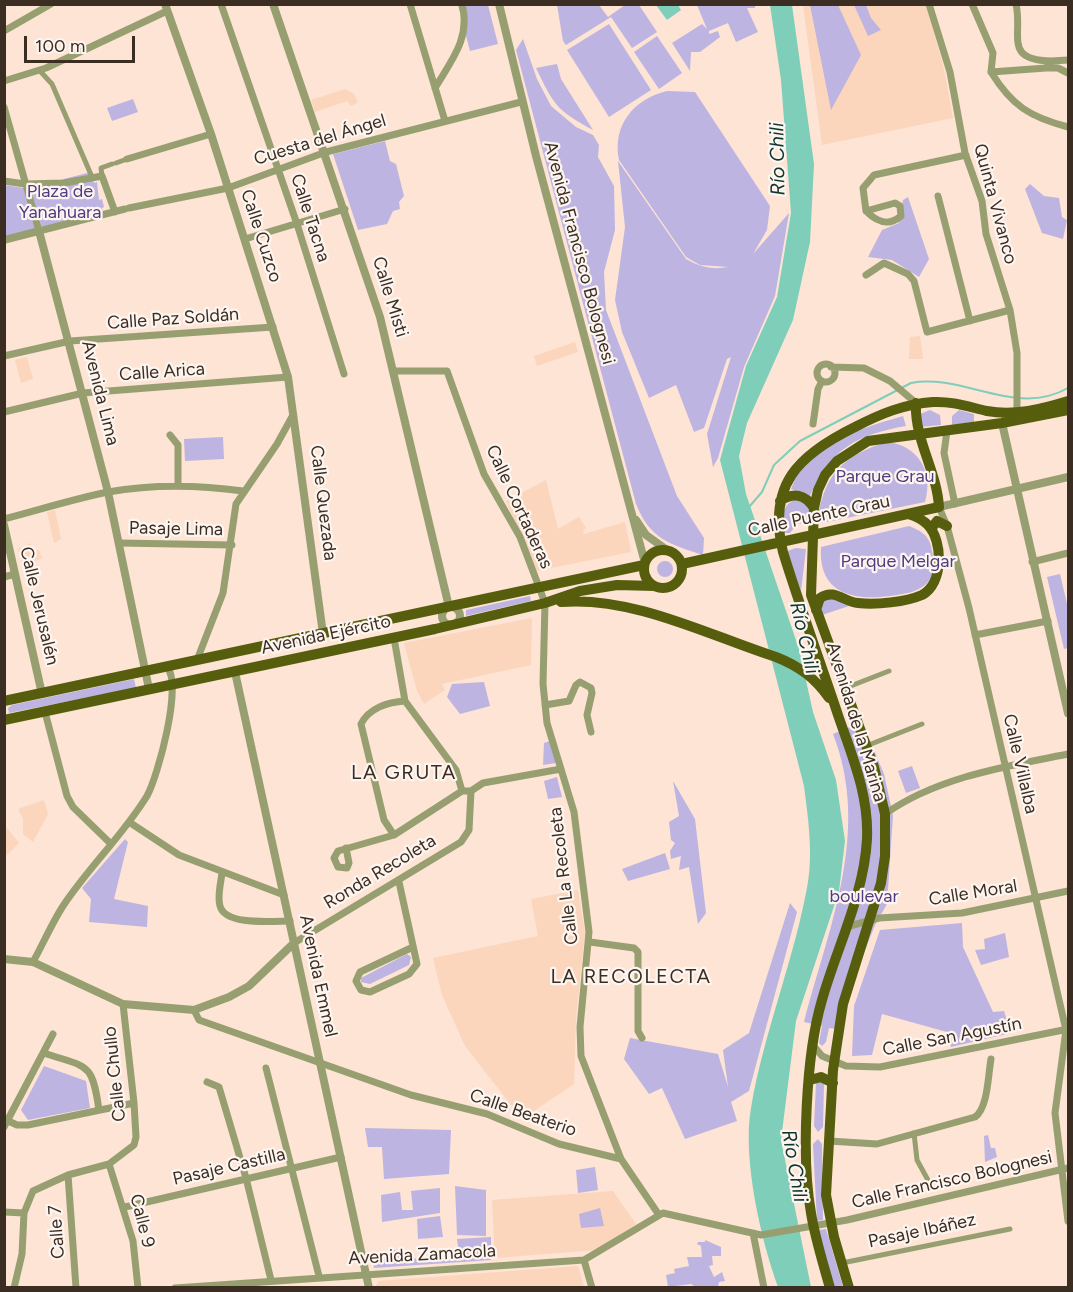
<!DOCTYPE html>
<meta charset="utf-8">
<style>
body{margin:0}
#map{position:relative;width:1073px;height:1292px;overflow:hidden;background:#fde4d4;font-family:Figtree,sans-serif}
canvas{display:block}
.frame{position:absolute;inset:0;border:6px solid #3c2d23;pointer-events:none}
.scale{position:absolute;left:24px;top:36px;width:111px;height:27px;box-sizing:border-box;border:3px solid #3c2d23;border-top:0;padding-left:8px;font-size:18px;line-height:21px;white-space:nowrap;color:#3c2d23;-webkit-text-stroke:4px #fdf5f0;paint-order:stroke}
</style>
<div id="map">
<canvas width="1073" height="1292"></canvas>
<div class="frame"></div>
<div class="scale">100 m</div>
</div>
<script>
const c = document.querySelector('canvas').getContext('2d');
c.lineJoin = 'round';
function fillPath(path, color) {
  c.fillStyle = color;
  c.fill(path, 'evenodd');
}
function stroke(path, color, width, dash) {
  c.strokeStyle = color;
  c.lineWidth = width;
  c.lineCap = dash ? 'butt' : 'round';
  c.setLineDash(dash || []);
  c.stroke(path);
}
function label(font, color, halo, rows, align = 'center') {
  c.font = font + ' Figtree,sans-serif';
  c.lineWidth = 4.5;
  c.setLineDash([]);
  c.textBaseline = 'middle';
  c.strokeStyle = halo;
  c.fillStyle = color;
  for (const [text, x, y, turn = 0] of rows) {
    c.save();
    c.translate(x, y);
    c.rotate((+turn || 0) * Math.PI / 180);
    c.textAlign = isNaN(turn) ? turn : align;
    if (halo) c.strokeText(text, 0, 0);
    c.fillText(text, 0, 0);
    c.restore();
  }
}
fillPath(new Path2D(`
 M803 5H926L944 69 953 118 822 145Z
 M345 89 354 94 358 102 351 106 347 101 315 112 311 100Z
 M920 336 923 359H909L910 337Z
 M575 342 578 352 537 366 534 356Z
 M27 357 33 379 21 383 15 360Z
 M546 480 558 529 579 517 586 528 583 530 584 534 625 522 631 552 536 571 506 501Z
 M55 510 61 539 54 543 47 512Z
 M30 543 34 550H39L42 558 23 567 18 549Z
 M532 618 531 665 442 684 445 690 424 704 417 691 404 643Z
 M44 800 48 814 33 842 23 834V819L18 809Z
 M7 828 19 843 5 857V830Z
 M578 890 585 933 576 1018 574 1084 522 1119 465 1046 442 995 433 958 538 936 531 899Z
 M613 1191 636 1224 597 1250 495 1258 492 1200Z
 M578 1266 584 1287 377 1288 376 1285 379 1281Z`), '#fbd5bc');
fillPath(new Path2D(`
 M458 5H488L498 44 470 51Z
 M557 5H599L608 17 625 5H639L657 32 632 48 611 17 566 45 563 41Z
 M697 5H755V8H747L758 32 736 42 728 23 709 31V34L718 31 720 37 700 52H691L690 71 672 43 702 24 707 29Z
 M810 5H838L861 55 831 110Z
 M854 5H866L871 18 881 30 868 36Z
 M609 24 651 90 609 117 567 50Z
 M657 36 682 73 659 89 634 52Z
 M523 39 537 79 551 106 576 127 593 135 599 145 598 157 614 186 615 230 604 272 606 310 677 496 704 538 703 555C669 544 650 539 636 504L516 50Z
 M557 64 561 79 593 130C556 110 554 105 536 68Z
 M667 91 695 92 770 206 767 230 753 254 789 213 775 296 744 367 718 458 713 467 707 434 731 357 727 359 704 428 694 432 676 385 649 398 622 332 615 300 625 227 618 161 686 259C700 267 712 270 728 267L700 265 686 257 619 160C612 125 634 99 667 91Z
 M133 99 138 112 112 121 107 108Z
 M385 141 390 161 396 164 404 196 399 202 400 209 393 211 387 224 358 230 333 154Z
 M91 172 94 183 97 182 99 200 102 199 104 207 102 208 103 213 43 231 29 188Z
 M1030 184 1044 196 1059 198 1062 217 1067 220 1063 239 1042 233 1025 189Z
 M4 185 24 188 38 233 5 241Z
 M908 197 929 259 919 277 892 260 868 257 882 230 899 223 903 200Z
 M930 410 940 415 941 425 920 427V414Z
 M959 410 974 414V422L952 425V416Z
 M903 416 906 426C859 434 829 449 810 496L791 489C794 483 796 474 801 468 825 439 868 426 903 416Z
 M223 437 224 459 185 461 184 439Z
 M887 442C918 445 934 472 925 502L817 524C823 476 841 456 887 442Z
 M795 499 807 502 811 508 809 522 797 524 790 533H782C781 518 781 507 795 499Z
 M909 526C922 531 930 536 932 551 934 562 936 573 928 582 918 593 903 594 890 596 852 601 818 593 821 547Z
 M796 548 806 549 801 591 787 551Z
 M657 569a8 8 0 1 1 16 0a8 8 0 1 1-16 0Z
 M1060 574 1068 608V648L1064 649 1047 577Z
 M530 596 531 601 466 616V610Z
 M829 596 849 606 822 615 820 602Z
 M134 679 136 688 9 713 8 708 12 705Z
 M484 682 490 706 460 714 447 697 452 684Z
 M862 722 884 774 893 816 887 904 875 925 856 973 846 1005 843 1030 829 1028 826 1042 822 1046 819 1043 822 1026 804 1022C829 926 871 832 833 734Z
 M550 741 556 763 543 765 544 743Z
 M912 766 920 788 906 793 898 771Z
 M557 777 562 797 548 799 544 781Z
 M673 781 695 819 706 913 698 924 689 867 679 870 681 856 671 859 670 851 675 843 671 840 669 822 679 816Z
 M125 839 128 842 114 899 148 906 147 927 89 922 91 899 82 888Z
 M665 853 670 869 628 881 622 869Z
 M790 903 797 912 749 1091 731 1102 737 1121 685 1139 662 1088 649 1094 624 1059 630 1038 718 1054 728 1087 723 1050 749 1033Z
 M962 923 963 947 993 1012 1004 1011 1011 1033 951 1047 947 1032 882 1014 872 1055 852 1056 854 1006 880 930Z
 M1005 933 1009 957 981 965 975 950 985 949 984 939Z
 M407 954 411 957 409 965 370 984 361 982V978Z
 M44 1066 86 1081 90 1108 28 1120 21 1110Z
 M821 1081 824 1084 823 1127 818 1132 814 1126 816 1083Z
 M365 1128 451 1130 449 1174 384 1179 382 1147H368Z
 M988 1135 991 1148H995L997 1157 985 1162 984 1136Z
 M818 1139 822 1144 823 1220 817 1221 813 1144Z
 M595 1167 598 1190 578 1193 576 1170Z
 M455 1186 486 1190V1236L457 1235Z
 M440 1188V1213L382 1222 381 1195 400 1192 402 1210H413L411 1191Z
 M600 1208 604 1226 581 1228 579 1214Z
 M440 1216 443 1237 418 1239 417 1219Z
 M826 1229 843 1287H833L819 1230Z
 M491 1237V1260L374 1268 373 1260 390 1258 389 1250H403L405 1259 428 1258V1250L440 1249 443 1256 455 1254 456 1261 459 1252 457 1239Z
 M705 1240 721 1247V1256H712L713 1265 709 1266 714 1277 722 1272 725 1281 719 1282 718 1287H696L691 1284 668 1287 666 1275 675 1273 674 1269 689 1266 687 1257H702L701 1246 697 1244 698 1242H705Z`), '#beb4e1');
fillPath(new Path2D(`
 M656 5H678L681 10 667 20Z
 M770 5H792L814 164 810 242 793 320 747 423 739 456 746 494 799 649 813 712 836 780 845 841 839 891 796 1021 781 1140 811 1287H778C761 1240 742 1158 751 1108 764 1031 795 958 808 882 813 851 808 817 804 786L720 460 746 366 777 297 791 213 781 80Z`), '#7fceb9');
stroke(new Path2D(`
 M749 507 762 492 774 465 800 441 911 383C964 373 1015 418 1068 388`), '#7fceb9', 2);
stroke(new Path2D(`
 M40 71 52 84 92 177
 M116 163 127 159
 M102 176 101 168 112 164
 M849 690 848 687 889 671
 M866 746 922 724
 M914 1133 917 1160 929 1182
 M842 1263 1010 1229`), '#979e70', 5);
stroke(new Path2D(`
 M221 4 297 224 344 374
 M410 4 445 121
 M929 4 950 72 965 153 982 201 986 234 1010 310 1017 353V412
 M972 4 993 53 991 72
 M1016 4C1023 35 1003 60 1051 61
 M4 31 51 4
 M1046 68H1058L1068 73
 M991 72C1012 106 1030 117 1068 127
 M991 72 1046 68 1051 61 1068 60
 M4 81 46 68 167 11
 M435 88C451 61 471 38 462 4
 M4 107 39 231 125 209
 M127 159 211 134
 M4 181 25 184 64 183 102 176 115 212
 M938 196 970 321
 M129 208 228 188 326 152 521 102
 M866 211 895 203 900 206 901 216C888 227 877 222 866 211L863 188 874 175 966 155
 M245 239 345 209
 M866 275 884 263 908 274 914 281 927 332 1010 310
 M4 356 70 341 273 327
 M817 373a9 9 0 1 1 18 0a9 9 0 1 1-18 0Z
 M831 367 864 368 890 381 916 403
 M394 371H447L484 474 520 537 545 603 543 684 547 723 574 812 589 932 580 1027 581 1056 621 1159 659 1215
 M4 412 83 393 288 377
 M813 424 818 389 822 381
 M947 431 944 453 955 504
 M170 435 178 445V486
 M939 507 947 526 969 608 1066 1030 1055 1113 1068 1221
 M4 519C39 510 73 499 108 492 153 484 199 485 243 491
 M119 543 232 545
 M1032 562 1068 553
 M4 577 15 574
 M975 635 1048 621
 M394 638 405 701 456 770 462 791
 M197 660 223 593 236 504 277 444 293 415
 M545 705 569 701 576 685 580 682 591 688 592 693 587 715 591 732
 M45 712 67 796 73 807 111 844
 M885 814C937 777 1008 766 1068 754
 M129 822 179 855 284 895
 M394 835 384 820 361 724C369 708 388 702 405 701
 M346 848 349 863 347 868 338 867 334 858 338 851 394 835 462 791H471L483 783 561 769
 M222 873C221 882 217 897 220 906 225 926 273 921 290 921
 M399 882 417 964 409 974 370 992 361 990 356 981 360 972 413 947
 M846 927 879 918 962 913 1068 891
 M590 942 634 948 638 952V1031L642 1038
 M294 943 461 842 469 830 471 791
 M33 962C43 944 52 923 63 906 89 867 123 835 147 796 158 776 183 684 167 667
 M194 1010 199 1020 411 1095 487 1114 559 1144 621 1159
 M812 1044 822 1056 846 1066 880 1067 1068 1029
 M44 1053C88 1068 92 1061 99 1110
 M266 1068 319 1276
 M207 1082 219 1087 246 1178 271 1280
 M4 1119 17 1125H28L134 1103
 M4 1127 53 1034
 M829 1141 877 1144 975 1117C988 1108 988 1075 991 1059
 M109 1164 133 1241 138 1288
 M68 1175 76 1288
 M125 1207 341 1157
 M4 1212 24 1213
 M753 1233 764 1288
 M584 1260 592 1288
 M14 1288 22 1254 24 1213 33 1191 68 1175 109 1164 134 1145 136 1137 134 1103 123 1004
 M175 1288 584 1260 663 1213 761 1235 847 1220 1068 1168`), '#979e70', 7);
stroke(new Path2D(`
 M165 4 211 134 288 377 323 634
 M273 4 380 317 449 607
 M499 4 536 156 645 563
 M4 240 39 231 108 492 149 689
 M1002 423 1068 713
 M939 507 1068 477
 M636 520 646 535 667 550
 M4 525 42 694
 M442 616a9 9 0 1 1 18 0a9 9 0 1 1-18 0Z
 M235 672 369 1288
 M4 959 33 962 123 1004 194 1010 229 997 249 986 294 943`), '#979e70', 8);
stroke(new Path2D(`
 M780 501C793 492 805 494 814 508
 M931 529 937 521 947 526
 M644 569a19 19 0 1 1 38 0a19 19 0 1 1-38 0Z
 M682 564 939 507C937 471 914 439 916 403
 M561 602C633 596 708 635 776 657 799 666 815 678 829 698
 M816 610 820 598C834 588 844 602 858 603 876 605 906 602 922 595 944 583 943 541 928 525 922 519 915 516 908 514
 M4 701 644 565
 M4 720 435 629 545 603 580 591 617 585 654 586
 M810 1080 821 1077 833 1083
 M830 1288C823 1263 815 1238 811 1213 801 1157 806 1054 822 1000 837 947 864 895 867 839 869 795 852 756 838 715 820 661 800 607 783 552 767 485 798 455 855 427 880 414 904 404 933 402 952 401 969 407 987 411 1015 416 1042 409 1068 401
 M849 1288 834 1237 826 1195 833 1070 843 1004 881 883 885 856V814L874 767 811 595 814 508 818 490 825 475 837 461 868 441 1002 423 1068 410`), '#565d0c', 10);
label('18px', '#3c2d23', '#fdf5f0', [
 ["Cuesta del Ángel",320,140,-17],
 ["Quinta Vivanco",995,204,75],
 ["Calle Tacna",310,218,72],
 ["Calle Cuzco",261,236,72],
 ["Avenida Francisco Bolognesi",579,253,75],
 ["Calle Misti",390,297,73],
 ["Calle Paz Soldán",173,319,-4],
 ["Calle Arica",162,372,-4],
 ["Avenida Lima",100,393,76],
 ["Calle Quezada",323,503,83],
 ["Calle Cortaderas",519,507,65],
 ["Calle Puente Grau",819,516,-12],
 ["Pasaje Lima",176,529,1],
 ["Calle Jerusalén",39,606,77],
 ["Avenida Ejército",326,635,-12],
 ["Avenida de la Marina",856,722,73],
 ["Calle Villalba",1020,764,77],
 ["Ronda Recoleta",380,872,-31],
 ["Calle La Recoleta",564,876,-97],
 ["Calle Moral",973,893,-9],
 ["Avenida Emmel",318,976,78],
 ["Calle San Agustín",952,1037,-11],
 ["Calle Chullo",115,1074,-96],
 ["Calle Beaterio",523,1113,19],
 ["Pasaje Castilla",229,1167,-13],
 ["Calle Francisco Bolognesi",952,1180,-13],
 ["Calle 9",142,1221,76],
 ["Pasaje Ibáñez",922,1231,-12],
 ["Calle 7",57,1232,-94],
 ["Avenida Zamacola",422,1255,-3]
]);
label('18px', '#513b82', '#fdf5f0', [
 ["Plaza de",60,192],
 ["Yanahuara",60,213],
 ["Parque Grau",885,477],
 ["Parque Melgar",898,562],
 ["boulevar",864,897]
]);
label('italic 20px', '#0f352c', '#fdf5f0', [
 ["Río Chili",778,159,-91],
 ["Río Chili",804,638,77],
 ["Río Chili",794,1166,80]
]);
c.letterSpacing = '1.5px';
label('20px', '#3c2d23', '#fdf5f0', [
 ["LA GRUTA",404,773],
 ["LA RECOLECTA",631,977]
]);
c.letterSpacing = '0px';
</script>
